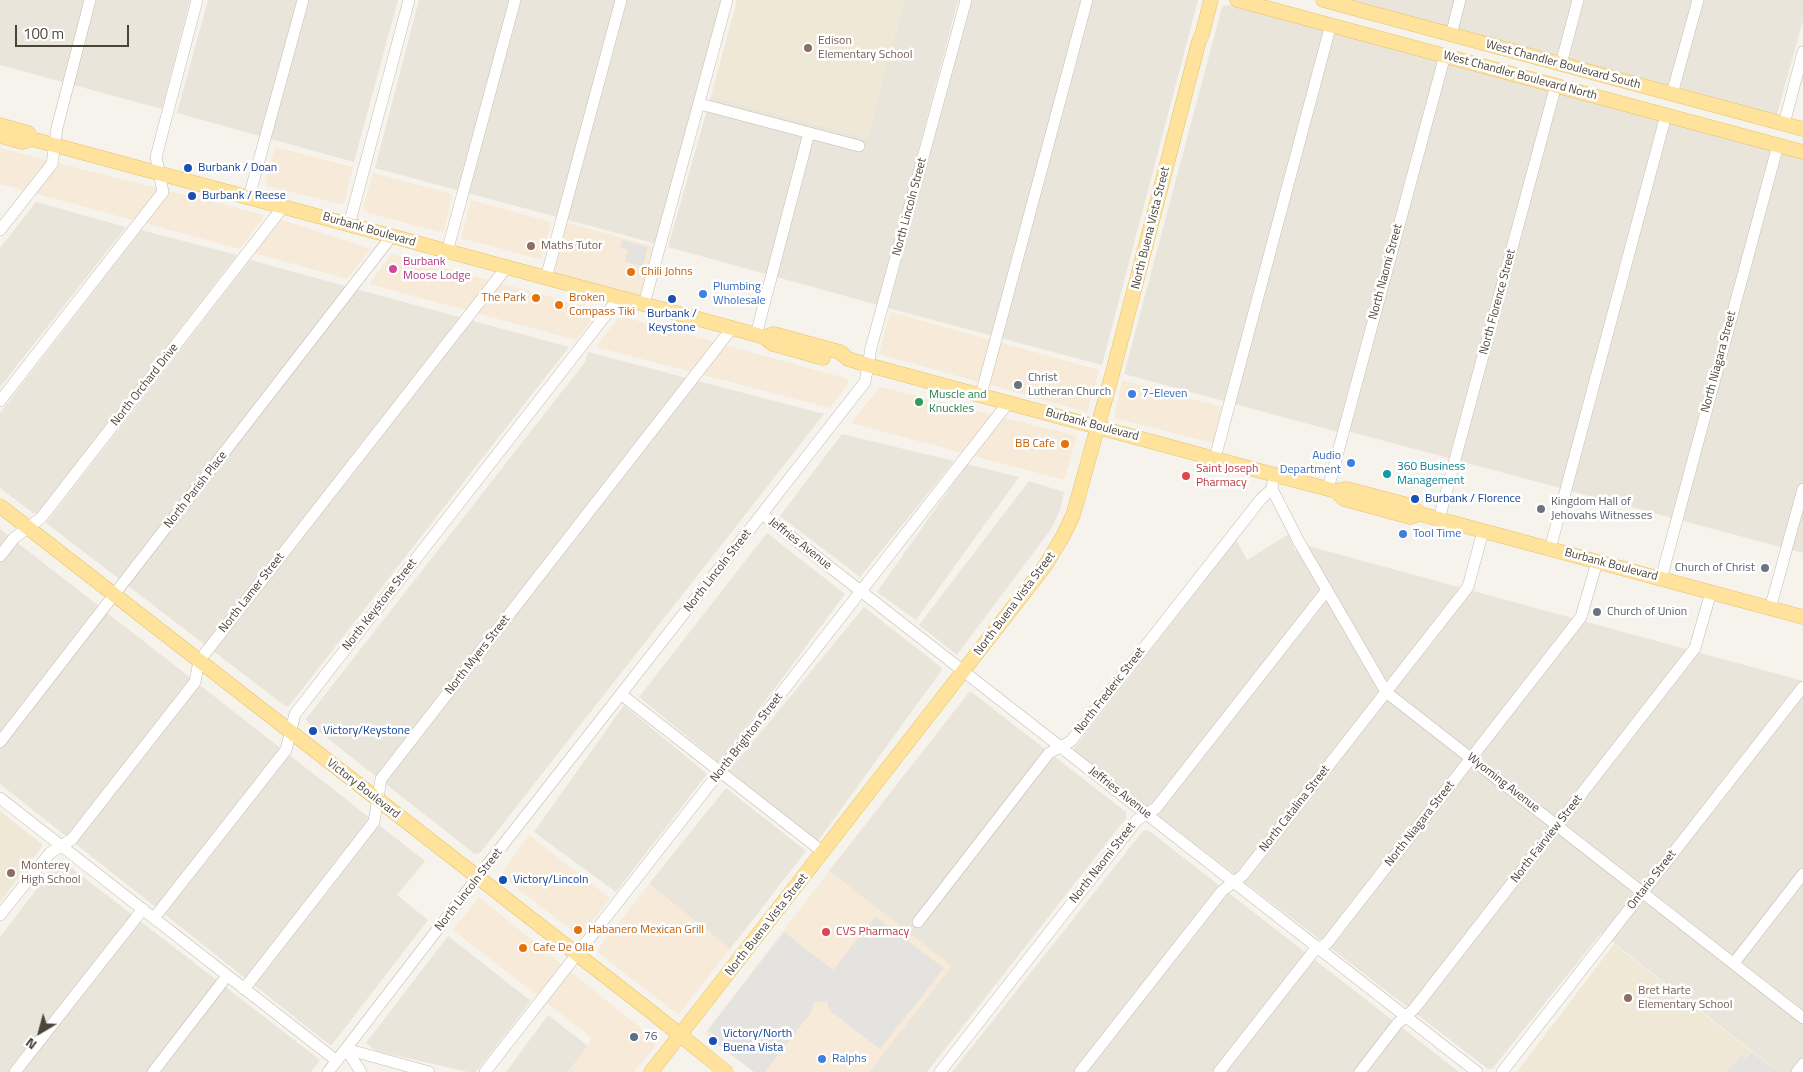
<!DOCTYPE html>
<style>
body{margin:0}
#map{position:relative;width:1803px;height:1072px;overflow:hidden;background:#f6f3ec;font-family:"Titillium Web",sans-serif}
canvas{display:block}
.north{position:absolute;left:15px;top:1007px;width:50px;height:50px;-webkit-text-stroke:4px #fff;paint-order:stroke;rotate:217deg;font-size:14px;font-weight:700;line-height:20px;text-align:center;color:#4b4439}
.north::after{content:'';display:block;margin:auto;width:18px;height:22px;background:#4b4439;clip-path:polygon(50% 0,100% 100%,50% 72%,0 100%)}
.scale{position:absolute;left:15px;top:25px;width:114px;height:22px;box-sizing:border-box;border:2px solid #4b4439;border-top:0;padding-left:6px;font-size:15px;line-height:18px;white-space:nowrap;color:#4b4439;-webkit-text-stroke:4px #fff;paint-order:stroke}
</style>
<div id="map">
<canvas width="1803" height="1072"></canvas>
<div class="north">N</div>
<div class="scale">100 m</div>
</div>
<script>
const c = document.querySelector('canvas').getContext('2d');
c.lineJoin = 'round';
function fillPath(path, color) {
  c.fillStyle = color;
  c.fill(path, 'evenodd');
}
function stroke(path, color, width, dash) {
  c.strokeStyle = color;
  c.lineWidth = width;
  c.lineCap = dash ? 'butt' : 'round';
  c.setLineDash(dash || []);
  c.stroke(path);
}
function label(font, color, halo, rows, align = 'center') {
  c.font = font + ' "Titillium Web",sans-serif';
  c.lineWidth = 5;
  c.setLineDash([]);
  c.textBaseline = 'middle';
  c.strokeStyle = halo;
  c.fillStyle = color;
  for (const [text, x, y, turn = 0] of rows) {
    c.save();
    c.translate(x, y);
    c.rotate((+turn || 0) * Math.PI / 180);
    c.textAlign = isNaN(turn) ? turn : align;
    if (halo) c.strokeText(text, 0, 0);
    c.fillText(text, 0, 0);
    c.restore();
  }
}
fillPath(new Path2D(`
 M0 0H190L162 109 0 65Z
 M208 0H398L354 162 177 113Z
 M419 0H721L657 244 375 168Z
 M904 0H958L878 305 668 247 711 96 867 138Z
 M971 0H1198L1102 365 888 308Z
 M1348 0H1803V20L1777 115Z
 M1228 5 1803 158V553L1340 429 1338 432 1124 374 1221 11 1223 6Z
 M36 202 126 227 0 387V248Z
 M141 230 237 255 38 513H33L0 488V413Z
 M250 260 569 347 289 706H285L46 523Z
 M588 352 824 414 480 853 475 854 308 723 306 719 585 362Z
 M842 434 954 461 860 577 780 516Z
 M967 464 1019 477 916 620 877 592Z
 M1029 481 1064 492 1060 510 1051 529 957 655 919 625Z
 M0 529 425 861 397 895 428 920 331 1046 0 784Z
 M767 533 845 594 719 763 639 697Z
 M1289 534 1295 551 1308 546 1803 681V1072H1779L1601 933 1492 1069H1488L1073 750 1236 540 1247 560Z
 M864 607 942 668 941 671 818 841 729 771Z
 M970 691 1126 812V818L927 1072H869L951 966 829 871Z
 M624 705 707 774 616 892 534 832Z
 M726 788 806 851 730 949 649 884Z
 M1148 830 1459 1072H952L1143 831Z
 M60 859 320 1060 311 1072H0V937Z
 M448 936 531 1001 480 1067 475 1072H468L376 1051 366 1043Z
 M548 1015 588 1046 568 1072H506Z`), '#eae5da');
fillPath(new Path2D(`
 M275 147 353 167 344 203 340 204 267 186 265 182Z
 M0 148 62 164 265 215 240 249 0 184Z
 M373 173 453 194 444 230 439 232 366 212 363 208Z
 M471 200 551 222 542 256 539 259 461 238Z
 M279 219 368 248 370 250 347 279 254 253Z
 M560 221 661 248 643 301 546 276Z
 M392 254 595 309 597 313 576 340 369 284Z
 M890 312 1099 370 1087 412 879 354Z
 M620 316 848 379V384L830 408 596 347Z
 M1122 380 1222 407 1213 443 1114 418Z
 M880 387 1077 436 1064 480 851 423Z
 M529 835 610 898 580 937 503 877 502 872Z
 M829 871 952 966 869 1072H755L705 1033Z
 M649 884 730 949 678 1015 599 953 598 949Z
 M479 897 655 1040V1046L634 1072H568L588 1046 592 1038 453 930Z`), '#f7ead8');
fillPath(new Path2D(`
 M737 0H904L867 138 711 96Z
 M0 811 43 845 0 902Z
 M1614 944 1752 1052 1779 1072H1517Z`), '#efe8d6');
fillPath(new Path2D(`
 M622 240 648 247 643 266 625 262 628 250 620 247Z
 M875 917 944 968 880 1049 829 1010 827 1001 813 1003 812 1011 765 1072H754L711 1039 714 1035 708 1030 784 932 833 970Z
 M1752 1052 1777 1071 1776 1072H1727L1741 1055 1746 1059Z`), '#e5e3e0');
const minor = new Path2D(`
 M1451 35 1460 0
 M1561 64 1578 0
 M1672 94 1698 0
 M700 104 859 146
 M1784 124 1803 52
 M249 197 303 0
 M349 225 409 0
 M0 230 52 164 57 128 90 0
 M447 252 515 0
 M546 278 621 0
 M644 304 727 0
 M756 335 809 133
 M981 395 1087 0
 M0 401 163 192 156 157 197 0
 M1215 458 1331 24
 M1272 489 1299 542 1386 692 1803 1018
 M1328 489 1445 55
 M762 514 1477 1072
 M1439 519 1556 85
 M1550 549 1666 115
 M0 556 14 538 41 518 283 207
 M1661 579 1778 145
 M1770 609 1803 489
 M622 695 823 852
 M0 742 391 237
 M0 798 337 1061
 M0 915 50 853 72 839 195 682 199 661 506 268
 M154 918 286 750 295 714 619 298
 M918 922 1049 753 1071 741 1261 499 1272 489 1273 482
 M1734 963 1803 874
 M244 989 374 822 381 779 732 328
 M346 1049 429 1072
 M346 1049 361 1072
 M15 1072 143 909
 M153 1072 227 976
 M328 1072 477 878 865 382 871 348 966 0
 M485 1072 1008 403
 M940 1072 1137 820 1156 808 1327 590
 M1080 1072 1222 891 1243 875 1468 587 1483 531
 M1219 1072 1313 952 1327 943 1581 617 1597 562
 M1360 1072 1397 1024 1414 1009 1695 648 1711 592
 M1502 1072 1803 687
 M1797 1072 1803 1064`);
const major = new Path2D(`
 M1237 0 1803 152
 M1323 0 1803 129
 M0 125 28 133 32 139
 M0 136 22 142 32 139 732 328 764 337 774 334 840 352 848 359 868 365 1275 475 1336 491 1347 489 1412 506 1420 514 1803 617
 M764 337 773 344 823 358
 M1336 491 1344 499 1410 517 1420 514
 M0 506 654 1014 726 1072
 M651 1072 1045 566 1063 536 1073 515 1081 487 1112 375 1199 41 1202 35 1211 0`);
stroke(minor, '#c2bbae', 12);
stroke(major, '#e6c16a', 15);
stroke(minor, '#fff', 11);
stroke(major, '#ffe39c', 14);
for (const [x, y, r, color] of [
 [808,48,5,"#8d6e63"],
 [188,168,5,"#1a4fb4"],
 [192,196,5,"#1a4fb4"],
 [531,246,5,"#8d6e63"],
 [393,269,5,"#d1479c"],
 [631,272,5,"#e8710a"],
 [703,294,5,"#3f7fe0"],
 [536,298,5,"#e8710a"],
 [672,299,5,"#1a4fb4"],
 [559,305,5,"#e8710a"],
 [1018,385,5,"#6b7280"],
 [1132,394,5,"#3f7fe0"],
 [919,402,5,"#2e9e5b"],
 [1065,444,5,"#e8710a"],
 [1351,463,5,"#3f7fe0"],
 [1387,474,5,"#0f9aa8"],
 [1186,476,5,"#e0444e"],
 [1415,499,5,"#1a4fb4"],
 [1541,509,5,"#6b7280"],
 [1403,534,5,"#3f7fe0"],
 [1765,568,5,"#6b7280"],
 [1597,612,5,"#6b7280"],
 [313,731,5,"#1a4fb4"],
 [11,873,5,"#8d6e63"],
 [503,880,5,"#1a4fb4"],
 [578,930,5,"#e8710a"],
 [826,932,5,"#e0444e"],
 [523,948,5,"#e8710a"],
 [1628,998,5,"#8d6e63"],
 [634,1037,5,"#5c6f8a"],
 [713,1041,5,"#1a4fb4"],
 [822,1059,5,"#3f7fe0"]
]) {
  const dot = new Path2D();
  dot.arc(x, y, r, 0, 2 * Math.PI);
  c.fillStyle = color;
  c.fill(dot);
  stroke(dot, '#fff', 2);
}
label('12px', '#785e54', '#fff', [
 ["Edison",818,41],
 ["Elementary School",818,55],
 ["Maths Tutor",541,246],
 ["Monterey",21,866],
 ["High School",21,880],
 ["Bret Harte",1638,991],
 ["Elementary School",1638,1005]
], 'left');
label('12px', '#4b4439', '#fff', [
 ["West Chandler Boulevard South",1563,65,15],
 ["West Chandler Boulevard North",1520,76,15],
 ["North Lincoln Street",910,207,-75],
 ["North Buena Vista Street",1151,228,-76],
 ["Burbank Boulevard",369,230,16],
 ["North Naomi Street",1386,272,-75],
 ["North Florence Street",1498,302,-75],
 ["North Niagara Street",1719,362,-75],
 ["North Orchard Drive",145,385,-52],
 ["Burbank Boulevard",1092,425,15],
 ["North Parish Place",196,490,-52],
 ["Jeffries Avenue",800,544,38],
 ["Burbank Boulevard",1611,565,15],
 ["North Lincoln Street",718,571,-52],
 ["North Lamer Street",252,593,-52],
 ["North Buena Vista Street",1015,604,-53],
 ["North Keystone Street",380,605,-52],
 ["North Myers Street",478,655,-52],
 ["North Frederic Street",1110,691,-52],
 ["North Brighton Street",747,738,-52],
 ["Wyoming Avenue",1503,783,38],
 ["Victory Boulevard",363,789,38],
 ["Jeffries Avenue",1120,793,38],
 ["North Catalina Street",1295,809,-52],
 ["North Niagara Street",1420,824,-52],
 ["North Fairview Street",1547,839,-52],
 ["North Naomi Street",1103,863,-52],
 ["Ontario Street",1652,880,-52],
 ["North Lincoln Street",469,890,-52],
 ["North Buena Vista Street",767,925,-52]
]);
label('12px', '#164399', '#fff', [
 ["Burbank / Doan",198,168],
 ["Burbank / Reese",202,196],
 ["Burbank /",672,314,"center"],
 ["Keystone",672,328,"center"],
 ["Burbank / Florence",1425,499],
 ["Victory/Keystone",323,731],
 ["Victory/Lincoln",513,880],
 ["Victory/North",723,1034],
 ["Buena Vista",723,1048]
], 'left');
label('12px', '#b23c85', '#fff', [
 ["Burbank",403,262],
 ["Moose Lodge",403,276]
], 'left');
label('12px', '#c56008', '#fff', [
 ["Chili Johns",641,272],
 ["The Park",526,298,"right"],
 ["Broken",569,298],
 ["Compass Tiki",569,312],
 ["BB Cafe",1055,444,"right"],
 ["Habanero Mexican Grill",588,930],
 ["Cafe De Olla",533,948]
], 'left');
label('12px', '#366cbe', '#fff', [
 ["Plumbing",713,287],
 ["Wholesale",713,301],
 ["7-Eleven",1142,394],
 ["Audio",1341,456,"right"],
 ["Department",1341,470,"right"],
 ["Tool Time",1413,534],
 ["Ralphs",832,1059]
], 'left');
label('12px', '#5b616d', '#fff', [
 ["Christ",1028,378],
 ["Lutheran Church",1028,392],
 ["Kingdom Hall of",1551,502],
 ["Jehovahs Witnesses",1551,516],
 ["Church of Christ",1755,568,"right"],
 ["Church of Union",1607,612]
], 'left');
label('12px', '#27864d', '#fff', [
 ["Muscle and",929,395],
 ["Knuckles",929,409]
], 'left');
label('12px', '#0d838f', '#fff', [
 ["360 Business",1397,467],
 ["Management",1397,481]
], 'left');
label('12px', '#be3a42', '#fff', [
 ["Saint Joseph",1196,469],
 ["Pharmacy",1196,483],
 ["CVS Pharmacy",836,932]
], 'left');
label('12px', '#4e5e75', '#fff', [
 ["76",644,1037]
], 'left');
</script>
